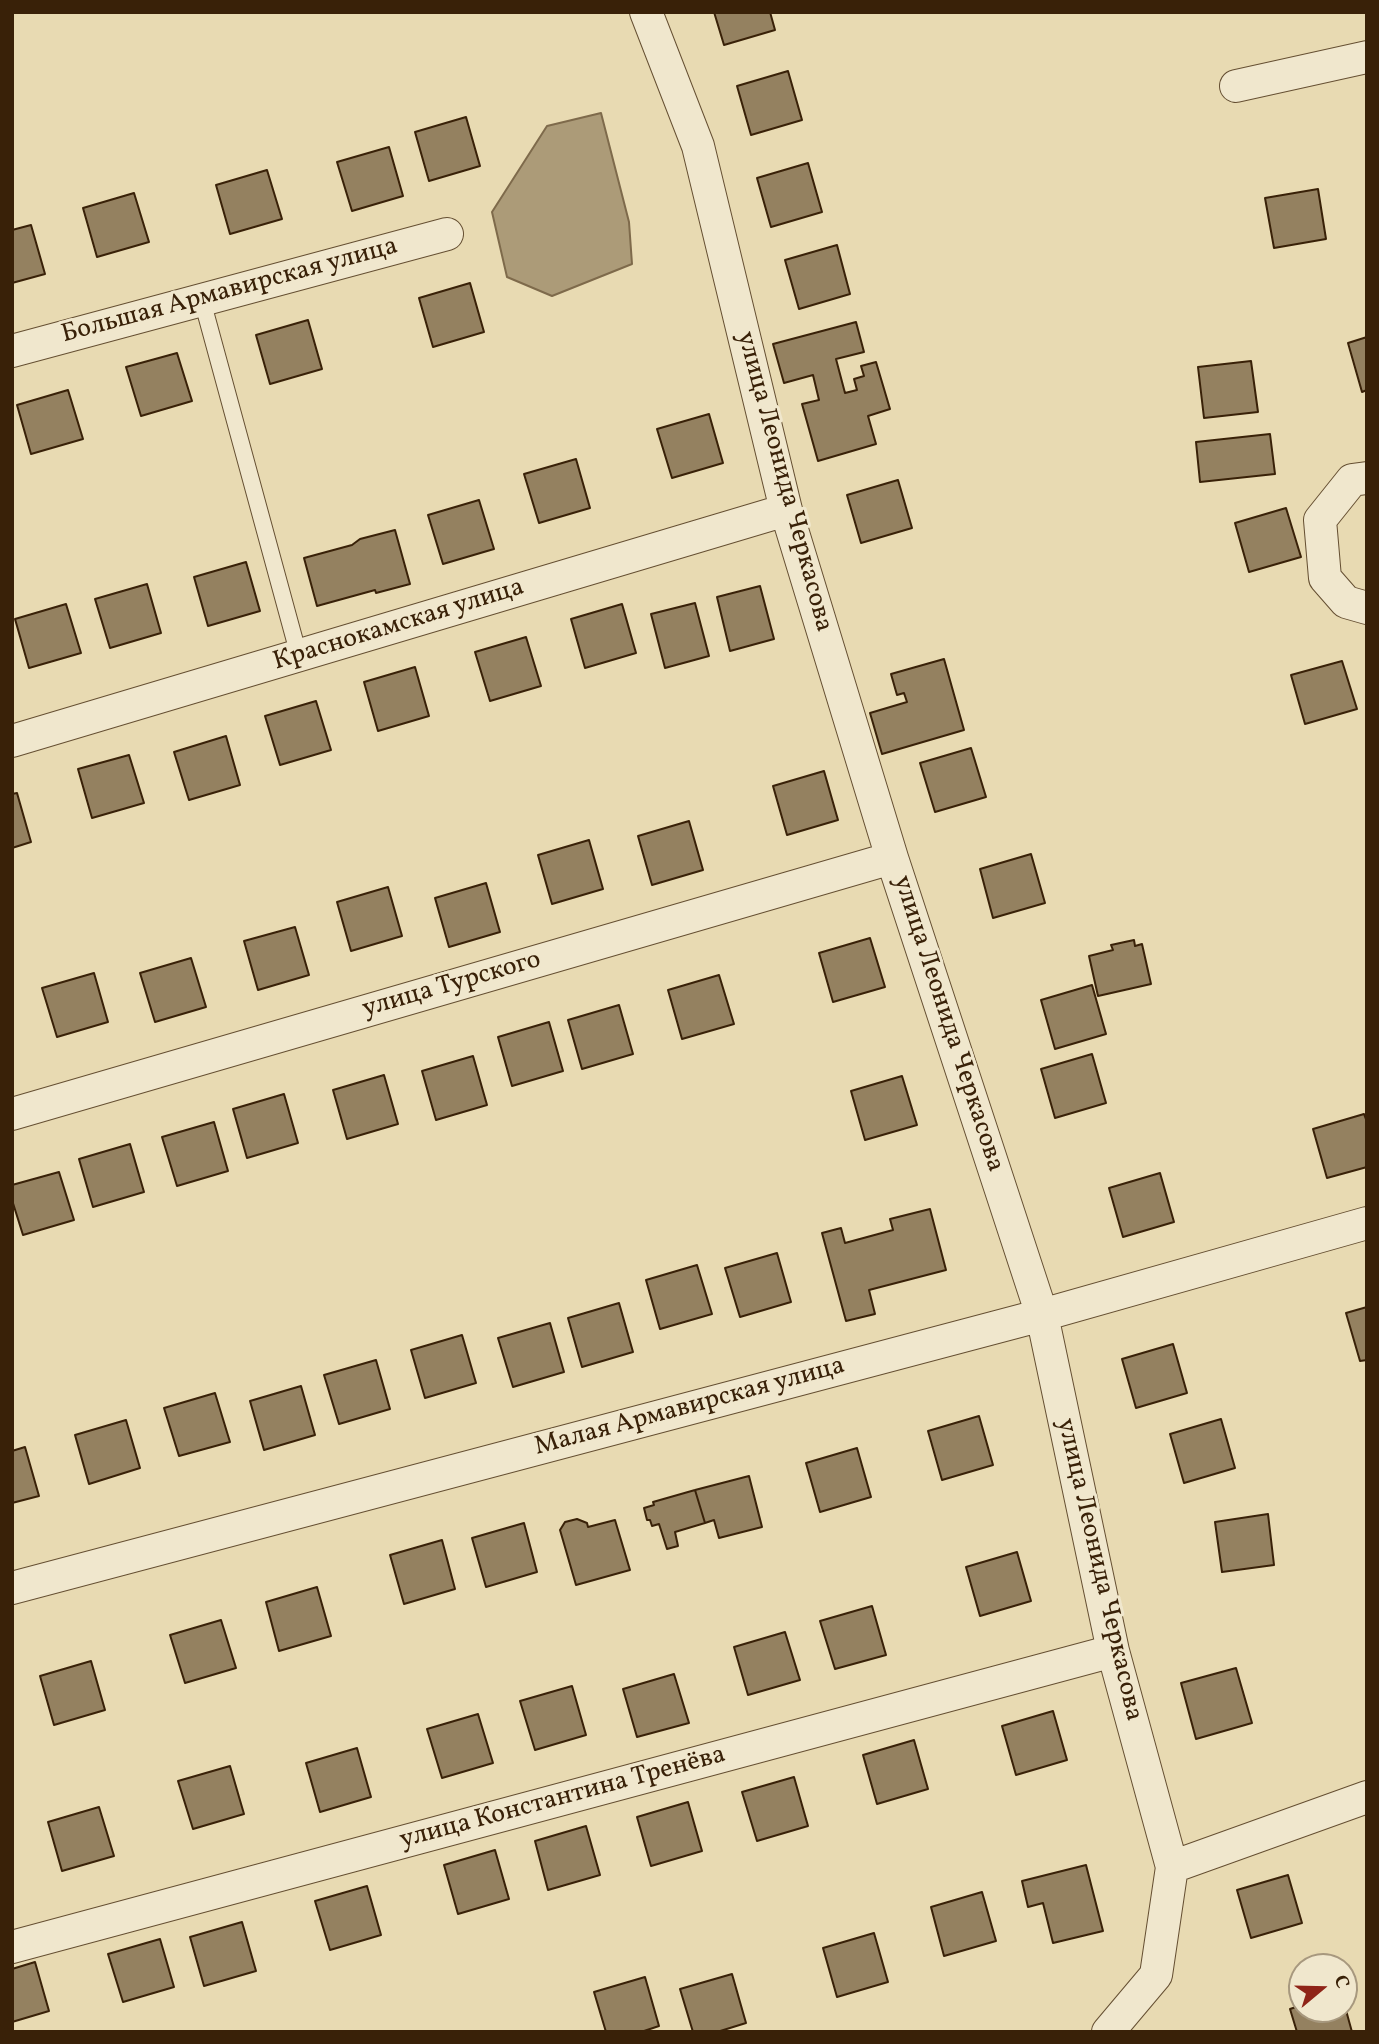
<!DOCTYPE html>
<meta charset="utf-8">
<style>
body{margin:0}
#map{position:relative;width:1379px;height:2044px;overflow:hidden;background:#e8dab2;font-family:Vollkorn,serif}
canvas{display:block}
.frame{position:absolute;inset:0;border:14px solid #392108;pointer-events:none}
.north{position:absolute;left:1288px;top:1953px;width:70px;height:70px;box-sizing:border-box;background:#f0e7cd;border:2px solid #a7987e;border-radius:50%;rotate:71deg;font-size:19px;font-weight:700;line-height:28px;text-align:center;color:#392108}
.north::after{content:'';display:block;margin:auto;width:24px;height:32px;background:#8f2418;clip-path:polygon(50% 0,100% 100%,50% 72%,0 100%)}
</style>
<div id="map">
<canvas width="1379" height="2044"></canvas>
<div class="frame"></div>
<div class="north">С</div>
</div>
<script>
const c = document.querySelector('canvas').getContext('2d');
c.lineJoin = 'round';
function fillPath(path, color) {
  c.fillStyle = color;
  c.fill(path, 'evenodd');
}
function stroke(path, color, width, dash) {
  c.strokeStyle = color;
  c.lineWidth = width;
  c.lineCap = dash ? 'butt' : 'round';
  c.setLineDash(dash || []);
  c.stroke(path);
}
function label(font, color, halo, rows, align = 'center') {
  c.font = font + ' Vollkorn,serif';
  c.lineWidth = 6;
  c.setLineDash([]);
  c.textBaseline = 'middle';
  c.strokeStyle = halo;
  c.fillStyle = color;
  for (const [text, x, y, turn = 0] of rows) {
    c.save();
    c.translate(x, y);
    c.rotate((+turn || 0) * Math.PI / 180);
    c.textAlign = isNaN(turn) ? turn : align;
    if (halo) c.strokeText(text, 0, 0);
    c.fillText(text, 0, 0);
    c.restore();
  }
}
const water = new Path2D(`
 M601 113 629 222 632 264 552 296 507 277 492 212 547 126Z`);
fillPath(water, '#ac9b78');
stroke(water, '#7e6a4b', 2);
const building = new Path2D(`
 M714 12H770L775 30 724 45Z
 M788 71 802 120 751 135 737 86Z
 M466 117 480 166 429 181 415 132Z
 M389 147 403 196 352 211 337 162Z
 M808 163 822 212 771 227 757 178Z
 M267 170 282 219 230 234 216 185Z
 M1318 189 1326 239 1274 248 1265 198Z
 M134 193 149 242 97 257 83 208Z
 M31 225 45 274 12 283V230Z
 M837 245 850 294 799 309 785 260Z
 M470 283 484 332 433 347 419 298Z
 M308 320 322 369 270 384 256 335Z
 M856 322 864 352 836 359 845 393 857 390 854 379 864 376 861 366 876 362 890 409 868 416 876 444 818 461 802 404 819 400 813 375 784 383 773 344Z
 M1367 337V390L1362 392 1348 343Z
 M177 353 192 401 141 416 126 367Z
 M1251 361 1258 412 1204 418 1198 367Z
 M68 390 83 439 31 454 17 405Z
 M709 414 723 463 672 478 657 429Z
 M1270 434 1275 474 1200 482 1196 442Z
 M576 459 590 508 539 523 524 474Z
 M898 480 912 528 861 543 847 495Z
 M479 500 494 549 443 564 428 515Z
 M1286 508 1301 557 1249 572 1235 523Z
 M395 530 410 584 376 593 375 590 317 606 304 558 352 545 360 539Z
 M246 562 260 611 208 626 194 577Z
 M147 584 161 633 110 648 95 599Z
 M760 586 774 639 730 651 717 597Z
 M695 603 709 656 665 668 651 614Z
 M66 604 81 653 29 668 15 619Z
 M622 604 636 653 585 668 571 619Z
 M526 637 541 686 490 701 475 652Z
 M944 659 964 730 882 754 870 713 907 702 904 693 897 695 891 674Z
 M1342 661 1357 709 1305 724 1291 675Z
 M415 667 429 716 378 731 364 682Z
 M316 701 331 750 280 765 265 716Z
 M226 736 240 785 189 800 174 752Z
 M971 748 986 797 935 812 920 763Z
 M129 755 144 803 92 818 78 769Z
 M824 771 838 820 787 835 773 786Z
 M17 793 31 842 12 848V794Z
 M689 821 703 870 652 885 638 836Z
 M589 840 603 889 552 904 538 855Z
 M1031 854 1045 903 993 918 980 869Z
 M486 883 500 932 449 947 435 898Z
 M388 887 402 936 351 951 337 902Z
 M295 927 309 975 258 990 244 941Z
 M870 938 885 987 833 1002 819 953Z
 M1134 940 1135 946 1142 944 1151 984 1098 996 1089 956 1113 950 1111 945Z
 M191 958 206 1007 155 1022 140 973Z
 M94 973 108 1022 57 1037 42 988Z
 M719 975 734 1024 682 1039 668 990Z
 M1092 985 1106 1034 1055 1049 1041 1000Z
 M619 1005 633 1054 582 1069 568 1020Z
 M549 1022 563 1071 512 1086 498 1037Z
 M1092 1054 1106 1103 1055 1118 1041 1069Z
 M473 1056 487 1105 436 1120 422 1071Z
 M384 1075 398 1124 347 1139 333 1090Z
 M902 1076 917 1125 865 1140 851 1091Z
 M284 1094 298 1143 247 1158 233 1109Z
 M1364 1114 1367 1122V1167L1327 1178 1313 1129Z
 M214 1122 228 1171 177 1186 162 1137Z
 M130 1144 144 1192 93 1207 79 1159Z
 M59 1172 74 1220 23 1235 12 1200V1185Z
 M1160 1173 1174 1222 1123 1237 1109 1188Z
 M930 1209 946 1270 869 1290 875 1314 846 1321 822 1233 841 1228 845 1243 893 1230 890 1219Z
 M777 1253 791 1302 740 1317 725 1268Z
 M697 1265 712 1314 660 1329 646 1280Z
 M619 1303 633 1352 582 1367 568 1318Z
 M1367 1307V1360L1360 1361 1346 1313Z
 M550 1323 564 1372 513 1387 498 1338Z
 M462 1335 476 1383 425 1398 411 1350Z
 M1173 1344 1187 1393 1136 1408 1122 1359Z
 M376 1360 390 1409 339 1424 324 1375Z
 M301 1386 315 1435 264 1450 250 1401Z
 M215 1393 230 1442 179 1456 164 1408Z
 M979 1416 993 1465 942 1480 928 1431Z
 M1221 1419 1235 1468 1184 1483 1170 1434Z
 M126 1420 140 1468 89 1484 75 1435Z
 M25 1447 39 1496 12 1503V1451Z
 M857 1448 871 1497 820 1512 806 1463Z
 M749 1476 762 1527 719 1538 714 1520 705 1523 695 1490Z
 M695 1490 705 1523 675 1532 678 1546 667 1549 659 1524 652 1526 650 1520H647L644 1508 654 1505 653 1502Z
 M1268 1514 1274 1565 1222 1572 1215 1522Z
 M577 1519 587 1523 588 1527 615 1520 630 1570 576 1585 560 1530 565 1522Z
 M524 1523 537 1572 486 1587 472 1538Z
 M442 1540 455 1589 404 1604 390 1555Z
 M1017 1552 1031 1601 980 1616 966 1567Z
 M317 1587 331 1636 279 1651 266 1602Z
 M872 1606 886 1655 835 1669 820 1621Z
 M221 1620 236 1668 185 1683 170 1635Z
 M785 1632 800 1680 748 1695 734 1647Z
 M91 1661 105 1710 54 1725 40 1676Z
 M1236 1668 1252 1723 1196 1739 1181 1683Z
 M674 1674 689 1723 637 1737 623 1689Z
 M572 1686 586 1735 535 1750 520 1701Z
 M1053 1711 1067 1760 1016 1775 1002 1726Z
 M478 1714 493 1763 442 1778 427 1729Z
 M914 1740 928 1789 877 1804 863 1755Z
 M357 1748 371 1797 320 1812 306 1763Z
 M230 1766 244 1814 193 1829 178 1781Z
 M794 1777 808 1826 757 1841 742 1792Z
 M688 1802 702 1851 651 1866 637 1817Z
 M99 1807 114 1856 62 1871 48 1822Z
 M586 1826 600 1875 548 1890 535 1841Z
 M495 1850 509 1899 458 1914 444 1865Z
 M1086 1865 1103 1931 1053 1943 1043 1903 1028 1907 1022 1881Z
 M1288 1875 1302 1923 1251 1938 1237 1890Z
 M367 1886 381 1935 330 1950 315 1901Z
 M982 1892 996 1941 944 1956 931 1907Z
 M242 1922 256 1971 204 1986 190 1937Z
 M874 1933 888 1982 837 1997 823 1948Z
 M160 1939 174 1987 123 2002 108 1954Z
 M35 1962 49 2011 12 2022V1969Z
 M732 1974 746 2023 717 2032H693L680 1989Z
 M645 1977 659 2026 641 2032H606L594 1992Z
 M1344 2003 1352 2032H1297L1290 2009 1302 2005V2009H1344Z`);
fillPath(building, '#948160');
stroke(building, '#392108', 2);
const lane = new Path2D(`
 M202 300 299 656`);
const street = new Path2D(`
 M646 12 698 146 786 510 892 858 1042 1315 1113 1651 1172 1867 1156 1975 1108 2032
 M1236 86 1367 57
 M12 351 447 234
 M1367 478 1352 480 1320 520 1325 578 1346 602 1367 608
 M12 741 786 510
 M12 1114 892 858
 M12 1588 1042 1315 1367 1223
 M1172 1867 1367 1797
 M12 1947 1113 1651`);
stroke(lane, '#654f32', 18);
stroke(street, '#654f32', 34);
stroke(lane, '#f0e7cd', 16);
stroke(street, '#f0e7cd', 32);
label('26px', '#392108', '#f0e7cd', [
 ["Большая Армавирская улица",230,292,-15],
 ["улица Леонида Черкасова",783,482,75],
 ["Краснокамская улица",399,626,-17],
 ["улица Турского",452,986,-16],
 ["улица Леонида Черкасова",947,1024,72],
 ["Малая Армавирская улица",690,1408,-15],
 ["улица Леонида Черкасова",1098,1570,77],
 ["улица Константина Тренёва",563,1799,-15]
]);
</script>
